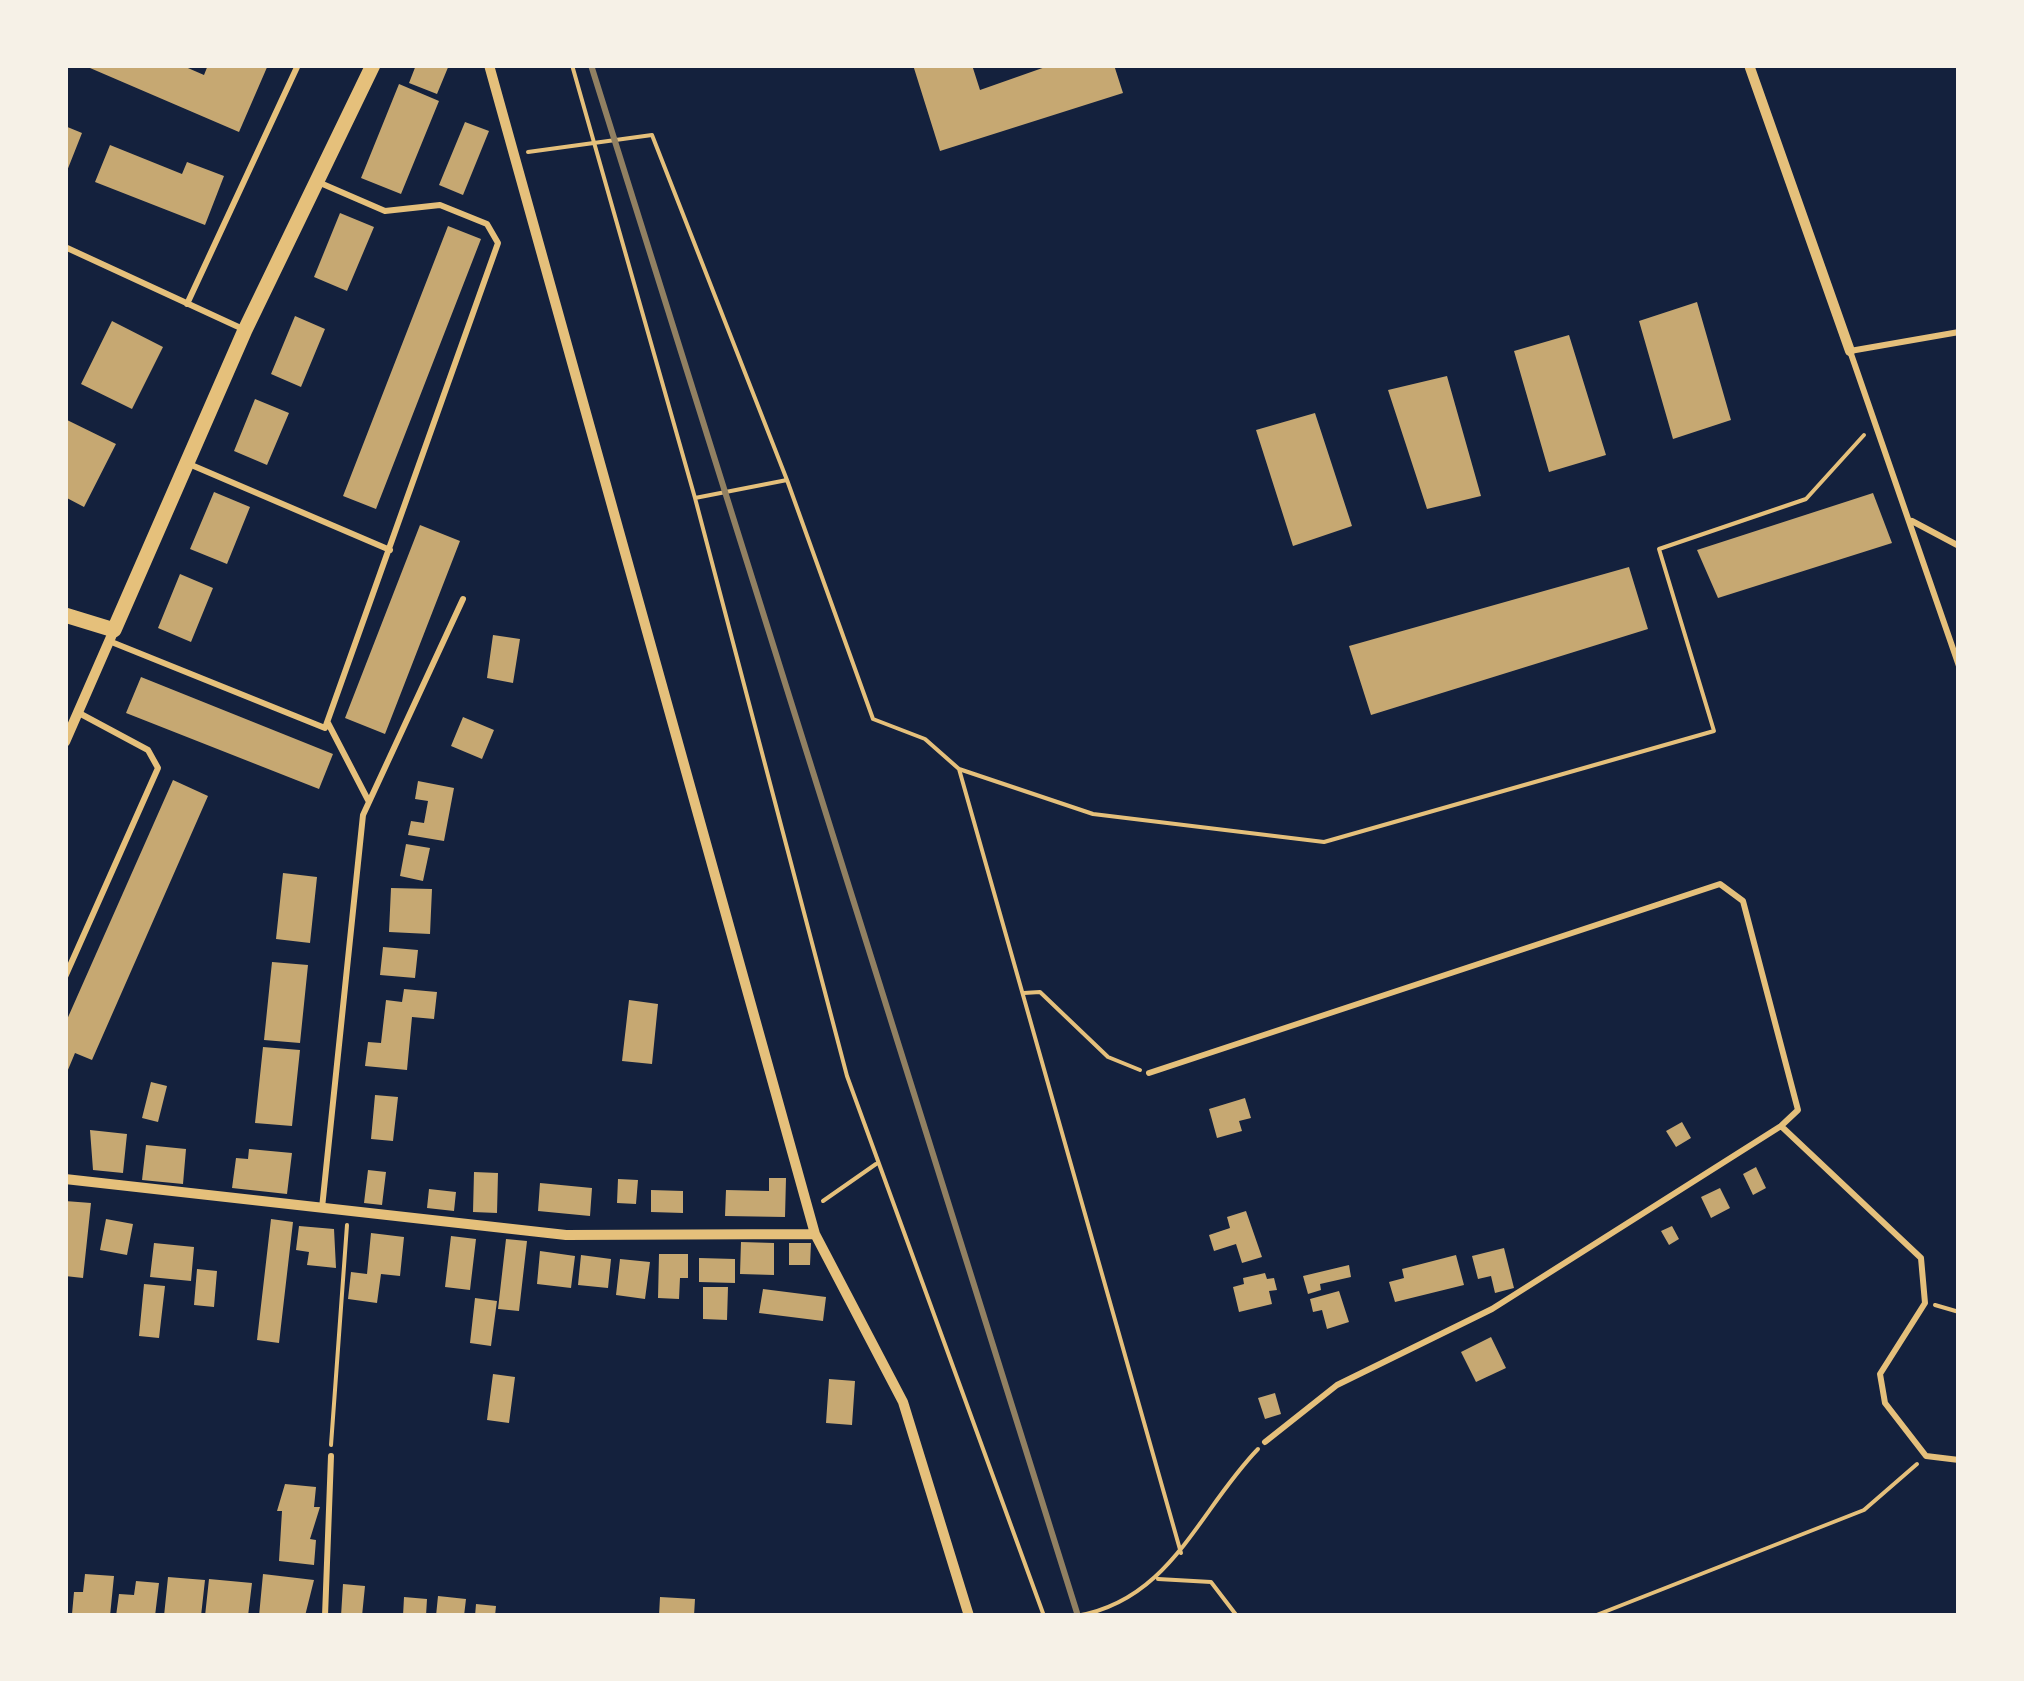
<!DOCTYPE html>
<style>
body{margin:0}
#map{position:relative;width:2024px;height:1681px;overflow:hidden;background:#14213d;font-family:Lato,sans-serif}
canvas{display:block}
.frame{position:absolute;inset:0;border:68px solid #f6f1e7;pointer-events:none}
</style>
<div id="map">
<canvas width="2024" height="1681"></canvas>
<div class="frame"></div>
</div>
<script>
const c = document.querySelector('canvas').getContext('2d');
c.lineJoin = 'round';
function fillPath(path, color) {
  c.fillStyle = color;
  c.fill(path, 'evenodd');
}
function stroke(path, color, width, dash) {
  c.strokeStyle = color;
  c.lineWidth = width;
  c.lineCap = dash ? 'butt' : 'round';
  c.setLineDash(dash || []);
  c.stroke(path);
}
fillPath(new Path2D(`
 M83 65H181L204 75 208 65H268L239 132Z
 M416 65H449L437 94 409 83Z
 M913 65H972L980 90 1051 65H1114L1123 93 940 151Z
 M399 84 439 101 401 194 361 178Z
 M465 122 489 131 463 195 439 185Z
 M65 126 82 133 65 176Z
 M110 145 182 174 187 162 224 176 205 225 95 182Z
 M340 213 374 227 347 291 314 277Z
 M448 226 481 239 376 509 343 496Z
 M1697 302 1731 420 1673 439 1639 321Z
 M295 316 325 329 301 387 271 374Z
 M112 321 163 347 132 409 81 384Z
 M1569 335 1606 455 1549 472 1514 351Z
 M1447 376 1481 496 1427 509 1388 390Z
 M255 399 289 413 267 465 234 451Z
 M1315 413 1352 526 1293 546 1256 430Z
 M65 419 116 444 84 507 65 497Z
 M214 492 250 507 227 564 190 549Z
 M1873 493 1892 543 1718 598 1697 550Z
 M420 525 460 541 385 734 345 718Z
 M1629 567 1648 629 1371 715 1349 646Z
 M180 574 213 588 191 642 158 628Z
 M493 635 520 639 513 683 487 678Z
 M141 677 333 754 319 789 126 713Z
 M463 717 494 730 482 759 451 746Z
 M173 780 208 796 92 1060 75 1053 65 1077V1024Z
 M418 781 454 788 444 841 408 835 411 821 424 823 428 801 415 799Z
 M406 844 430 848 423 881 400 876Z
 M283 873 317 877 310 943 276 939Z
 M391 888 432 889 430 934 389 932Z
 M383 947 418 950 415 978 380 975Z
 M272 962 308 965 300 1043 264 1040Z
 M404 989 437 992 434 1019 412 1017 407 1070 365 1066 368 1042 381 1043 386 1000 402 1002Z
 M629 1000 658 1004 652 1064 622 1061Z
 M263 1047 300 1050 292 1126 255 1123Z
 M151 1082 167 1086 158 1122 142 1118Z
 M375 1095 398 1097 393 1141 371 1139Z
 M1245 1098 1251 1118 1239 1121 1242 1131 1217 1138 1209 1109Z
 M1682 1122 1691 1138 1676 1147 1666 1131Z
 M90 1130 127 1134 123 1173 93 1170Z
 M146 1145 186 1149 183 1184 142 1180Z
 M249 1149 292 1153 287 1194 232 1188 236 1158 248 1159Z
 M1756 1167 1766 1188 1753 1195 1743 1174Z
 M368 1170 386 1172 382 1205 364 1203Z
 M474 1172 498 1173 497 1213 473 1212Z
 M769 1178H786L785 1217 725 1216 726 1190 769 1191Z
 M618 1179 638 1180 636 1204 617 1203Z
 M540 1183 592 1188 590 1216 538 1211Z
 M1720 1188 1730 1208 1711 1218 1701 1197Z
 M429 1189 456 1192 454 1211 427 1208Z
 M651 1190 683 1191V1213L651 1212Z
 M65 1201 91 1203 83 1278 65 1276Z
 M1246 1211 1262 1257 1242 1263 1236 1244 1214 1251 1209 1235 1230 1228 1227 1217Z
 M106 1219 133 1224 127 1255 100 1250Z
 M271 1219 293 1222 279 1343 257 1340Z
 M299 1226 334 1229 336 1268 307 1265 309 1252 296 1250Z
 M1672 1226 1679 1239 1669 1245 1661 1231Z
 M371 1233 404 1237 400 1276 381 1274 377 1303 348 1299 351 1272 367 1274Z
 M451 1236 476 1239 470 1290 445 1287Z
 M506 1239 527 1241 519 1311 498 1309Z
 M741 1242 774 1243V1275L740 1274Z
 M154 1243 194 1247 191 1281 150 1277Z
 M789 1243H811L810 1265H789Z
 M1504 1248 1514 1288 1495 1293 1491 1276 1478 1279 1472 1256Z
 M540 1251 575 1256 571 1288 537 1284Z
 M659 1254H688V1278H680L679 1299 658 1298Z
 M581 1255 611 1259 608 1288 578 1285Z
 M1456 1255 1464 1285 1395 1302 1389 1282 1404 1278 1402 1269Z
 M699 1258 735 1259V1283L699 1282Z
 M620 1259 650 1262 645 1299 616 1295Z
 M1349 1265 1351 1277 1320 1284 1321 1290 1308 1294 1303 1276Z
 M197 1269 217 1271 214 1307 194 1305Z
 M1265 1273 1267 1279 1274 1278 1277 1290 1269 1291 1272 1304 1239 1312 1233 1287 1244 1284 1243 1278Z
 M144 1284 165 1286 159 1338 139 1336Z
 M703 1287H728L727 1320 703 1319Z
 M763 1289 826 1297 823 1321 759 1313Z
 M1339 1291 1349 1322 1327 1329 1322 1310 1313 1312 1310 1299Z
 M475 1298 497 1301 491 1346 470 1343Z
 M1491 1337 1506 1368 1476 1382 1461 1352Z
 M493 1374 515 1377 509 1423 487 1420Z
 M829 1379 855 1381 852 1425 826 1423Z
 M1275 1393 1281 1414 1265 1419 1258 1398Z
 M285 1484 316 1487 314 1507H320L310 1539 316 1540 314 1565 279 1561 282 1511H277Z
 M85 1574 114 1576 110 1616 72 1614 74 1592H83Z
 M263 1574 314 1580 305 1616H259Z
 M168 1577 205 1580 201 1616H164Z
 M209 1579 252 1583 248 1616H205Z
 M136 1581 159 1583 155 1616H116L119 1594 134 1595Z
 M343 1584 365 1586 362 1616H341Z
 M438 1596 466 1599 464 1616H436Z
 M404 1597 427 1599 426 1616H403Z
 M660 1597 695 1599 694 1616H659Z
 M476 1604 496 1606 495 1616H475Z`), '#c6a872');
stroke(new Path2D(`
 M572 65 695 498 847 1076 1044 1616
 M528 152 652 135 787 480 873 719 925 739 959 769 1181 1553
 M695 498 787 480
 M959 769 1093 814 1324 842 1714 731 1659 549 1806 499 1864 435
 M1024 993 1040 992 1108 1057 1140 1070
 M823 1201 876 1164
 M1935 1305 1959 1312
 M331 1445 347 1225
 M1158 1579 1211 1582 1237 1616
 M1076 1616C1171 1600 1198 1511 1258 1449
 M1594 1616 1864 1510 1917 1464`), '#e5c07b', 4);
stroke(new Path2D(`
 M65 247 245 330
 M187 304 298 65
 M1959 332 1850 351 1959 666
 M189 464 390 550
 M1912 521 1959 546
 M109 641 325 728 498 243 487 224 440 205 385 211 318 182
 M328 723 368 800
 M65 977 158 768 148 750 79 713
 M1149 1073 1720 884 1743 901 1798 1110 1781 1126 1492 1309 1337 1385 1265 1442
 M1781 1126 1921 1258 1925 1303 1880 1374 1885 1403 1926 1456 1959 1460
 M322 1208 363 815 463 599
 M325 1616 331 1456`), '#e5c07b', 6);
stroke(new Path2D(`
 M489 65 815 1234 903 1402 969 1616
 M1749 65 1850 351
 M65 742 114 630
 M65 1179 566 1235 815 1234`), '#e5c07b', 10);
stroke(new Path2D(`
 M65 615 114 630 245 330 373 65`), '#e5c07b', 15);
stroke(new Path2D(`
 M591 65 1078 1616`), '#918062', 6);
</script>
